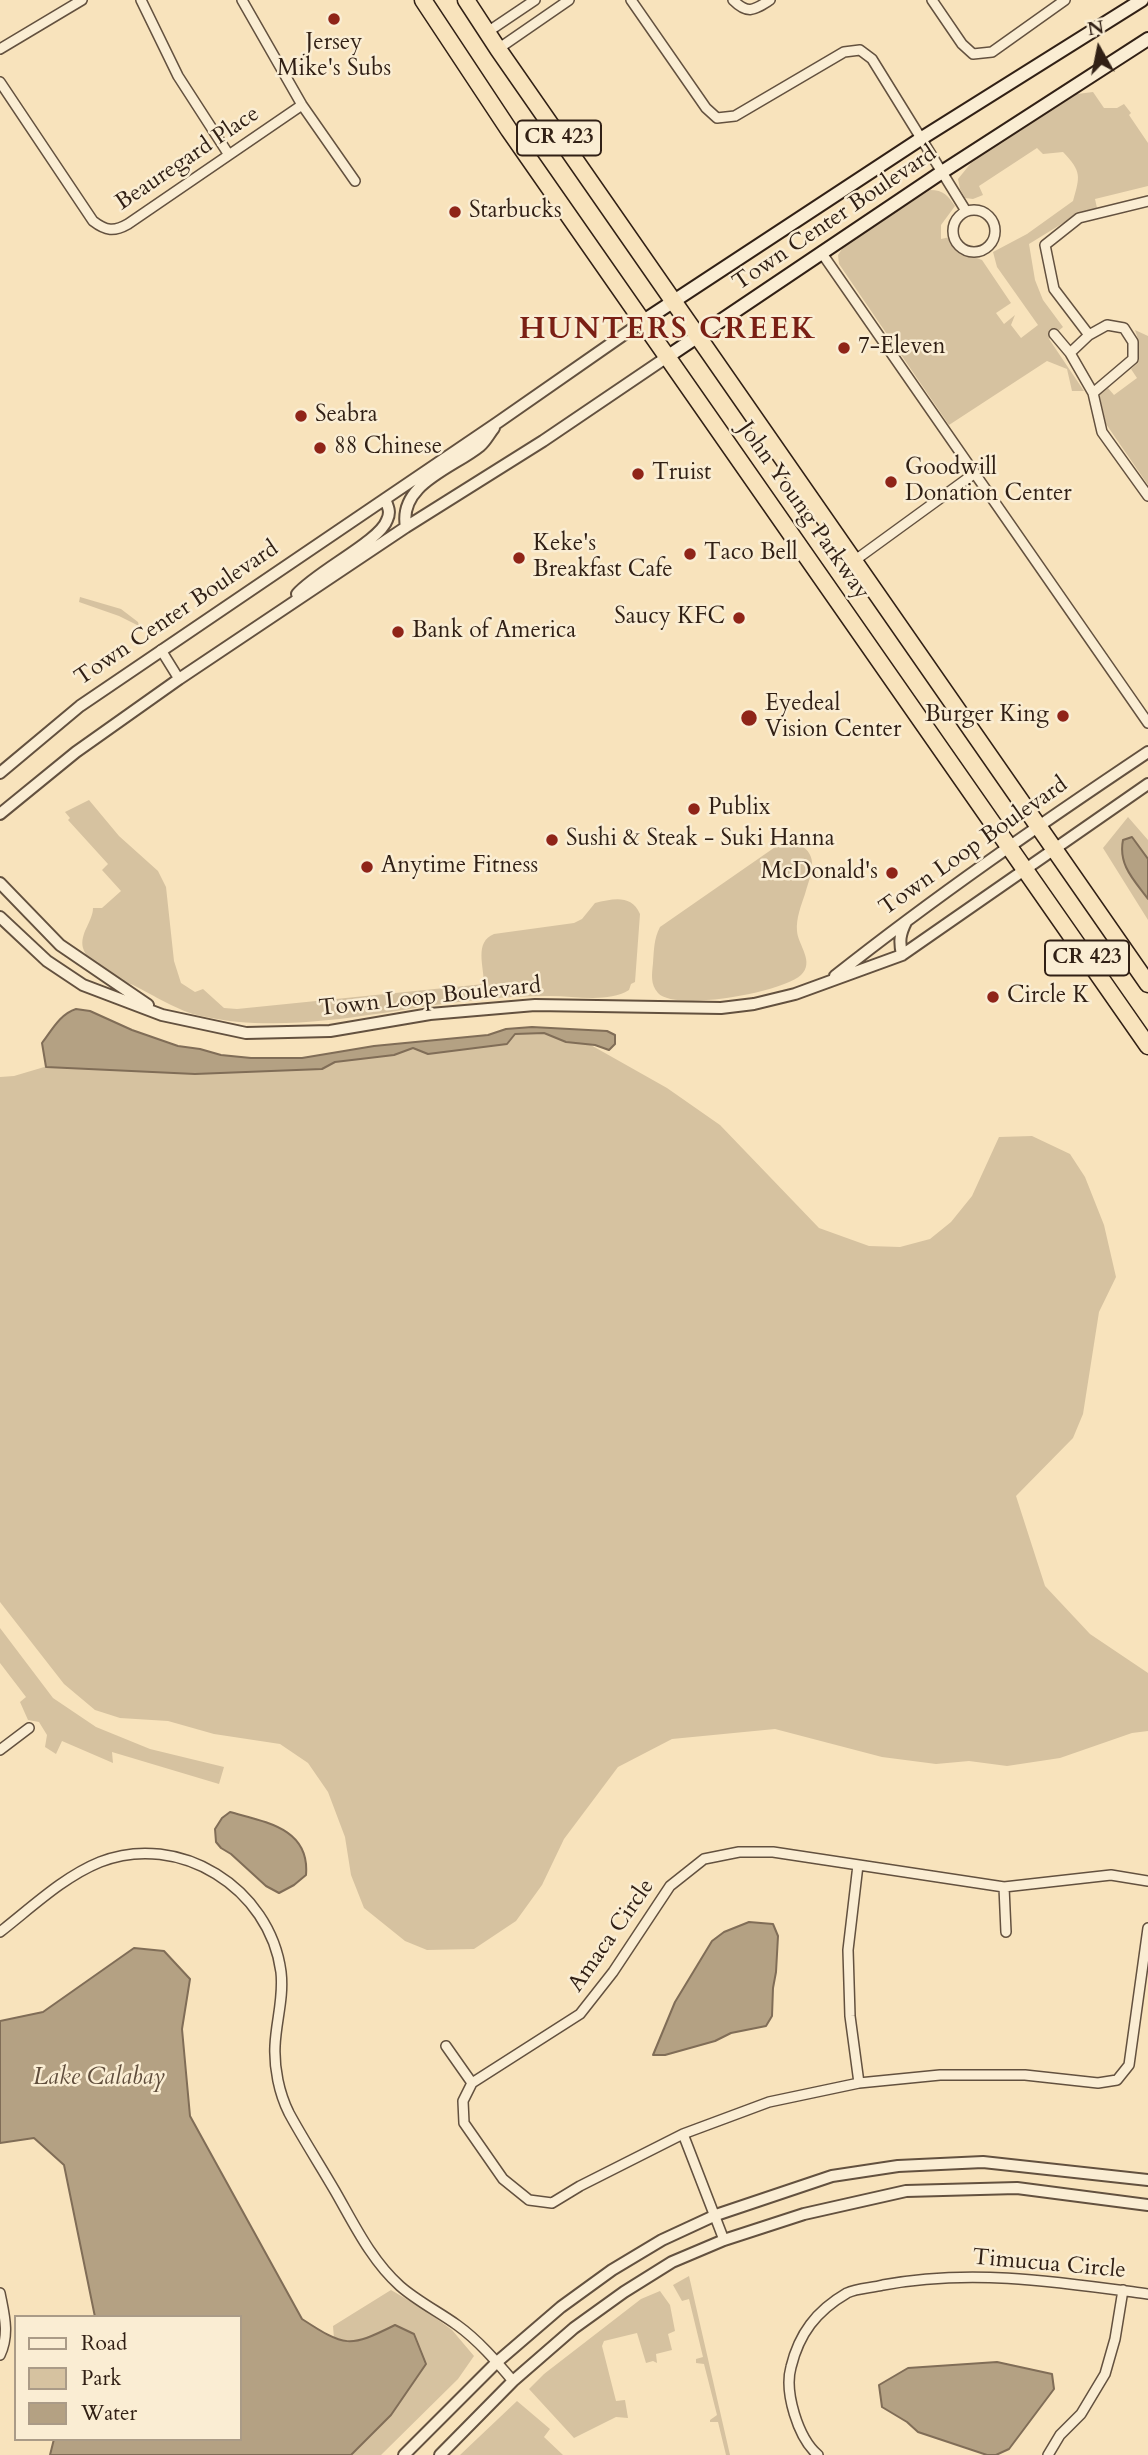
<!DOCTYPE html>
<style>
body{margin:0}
#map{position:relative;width:1148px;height:2455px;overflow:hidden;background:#f8e3bc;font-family:Cardo,serif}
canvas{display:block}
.legend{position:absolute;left:14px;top:2315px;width:228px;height:126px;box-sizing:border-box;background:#faedd3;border:2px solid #aa9b87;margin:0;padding:9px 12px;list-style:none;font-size:21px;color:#312015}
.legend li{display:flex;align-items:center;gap:14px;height:35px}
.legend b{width:35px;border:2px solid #aa9b87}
.north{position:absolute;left:1064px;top:14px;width:70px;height:70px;-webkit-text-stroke:5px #faedd3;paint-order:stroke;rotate:351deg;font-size:19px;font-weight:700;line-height:28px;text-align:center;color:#312015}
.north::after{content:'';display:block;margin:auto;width:24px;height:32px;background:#312015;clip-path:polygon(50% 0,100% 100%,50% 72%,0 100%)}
</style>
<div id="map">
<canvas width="1148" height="2455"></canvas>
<ul class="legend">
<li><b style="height:9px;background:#faedd3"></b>Road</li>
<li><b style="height:19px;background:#d6c2a0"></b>Park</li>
<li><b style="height:19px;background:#b4a183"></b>Water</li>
</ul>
<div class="north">N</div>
</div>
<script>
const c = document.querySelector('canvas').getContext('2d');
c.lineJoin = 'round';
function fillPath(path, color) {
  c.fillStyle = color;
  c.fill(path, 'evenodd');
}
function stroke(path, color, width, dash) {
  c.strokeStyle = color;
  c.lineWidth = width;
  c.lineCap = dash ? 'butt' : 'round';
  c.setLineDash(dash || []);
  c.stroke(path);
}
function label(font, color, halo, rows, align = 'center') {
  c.font = font + ' Cardo,serif';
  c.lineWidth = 5;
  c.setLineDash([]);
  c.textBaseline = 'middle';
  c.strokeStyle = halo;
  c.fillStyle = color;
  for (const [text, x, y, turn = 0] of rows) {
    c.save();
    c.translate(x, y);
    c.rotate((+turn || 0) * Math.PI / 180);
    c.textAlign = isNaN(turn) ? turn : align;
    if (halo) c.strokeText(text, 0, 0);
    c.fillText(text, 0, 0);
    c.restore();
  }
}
fillPath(new Path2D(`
 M1093 92 1104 108H1117L1124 104 1131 113 1129 115 1148 143V186L1095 199 1097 208 1081 212 1029 244 1035 280 1043 300 1063 327 1049 339 1084 391H1072L1067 369 1047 361 949 425 839 264 838 255 844 246 930 190C944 190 948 196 955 206L941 225V239L950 237 961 252 982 260 1011 303 996 313 1004 324 1015 315 1011 325 1021 338 1038 325 997 267 993 252 1027 234 1073 201C1080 176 1082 172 1063 152L1043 154 1037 148 979 186 983 195 973 199 965 198 960 189 958 179 971 163 1077 94Z
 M1135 330 1148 336V485L1106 424 1099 393 1108 388 1114 395 1137 378 1131 369 1139 362V342Z
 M80 597 121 609 138 622 139 626 119 616 79 602Z
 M89 800 119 836 158 871 166 887 174 961 181 983 195 992 203 989 224 1008 237 1009 484 984C484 966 474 942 494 934L574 923 582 919 595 903C613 899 631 894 640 914L635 982 631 984 629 990C606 1004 572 995 546 996 526 996 506 997 487 999 392 1007 296 1037 201 1016 180 1012 153 995 133 985 117 978 88 966 83 948 79 934 93 921 93 908H102L121 891 102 870 108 864 68 820 70 818 65 812Z
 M1128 817 1148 840V920L1103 848Z
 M793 841C821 853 812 871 805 894 801 906 796 918 797 931 798 945 815 962 801 975 784 992 675 1012 658 993 650 984 652 974 653 963 654 950 654 938 660 927L781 843Z
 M544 1033 566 1042 589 1044 667 1088 720 1125 819 1228 869 1246 900 1247 930 1239 951 1222 972 1196 999 1137 1032 1136 1070 1154 1085 1177 1104 1225 1116 1277 1099 1312 1083 1414 1073 1438 1016 1496 1045 1586 1090 1634 1148 1673V1731L1132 1733 1060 1758 1007 1766 969 1761 936 1764 882 1757 775 1729 672 1739 618 1767 564 1839 542 1885 516 1921 474 1949 427 1950 405 1941 364 1908 351 1875 345 1837 328 1792 308 1763 280 1744 214 1734 168 1721 120 1718 95 1710 64 1684 0 1602V1077L14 1076 51 1065 195 1074 322 1069 335 1062 394 1055 413 1048 428 1054 507 1044 515 1034Z
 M0 1628 53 1698 96 1727 150 1749 224 1767 219 1784 112 1752 113 1763 62 1741 56 1754 45 1747 47 1735 39 1722 28 1720 20 1702 26 1697 0 1663Z
 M689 2276 730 2455H726L718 2422H710V2420L717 2415 704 2364 696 2363V2359L703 2357 689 2299 682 2301 673 2285Z
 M391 2290 425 2310 452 2330 474 2356 458 2379 381 2455H351L391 2415 396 2326 362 2342 334 2339 333 2326Z
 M660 2291 670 2305 675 2331 668 2334 672 2350 656 2354 657 2363 653 2361 646 2363 637 2333 604 2341 602 2346 616 2401 625 2400 628 2418 616 2417 574 2438 529 2389 544 2374 641 2299Z
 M517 2401 550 2429 544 2437 563 2455H460Z`), '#d6c2a0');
const water = new Path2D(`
 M1132 837 1148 859V899C1134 880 1118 865 1123 840Z
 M76 1009 90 1011 132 1030 178 1046 200 1049 221 1055 251 1058H302L374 1046 488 1035 506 1029 532 1027 607 1031 615 1035V1044L609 1050 595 1045 566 1042 544 1033 515 1034 507 1044 428 1054 413 1048 394 1055 335 1062 322 1069 195 1074 46 1067 42 1043C52 1030 60 1014 76 1009Z
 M230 1812C265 1822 310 1828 306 1875L294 1885 279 1893 266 1886 231 1854 221 1848 216 1842 215 1829 222 1818Z
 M749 1922 773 1924 778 1936 776 1972 773 1988 772 2016 766 2026 731 2033 715 2041 665 2055H653L675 2002 712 1941 724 1932Z
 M134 1948 164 1951 190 1979 182 2029 190 2116 302 2319C345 2347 349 2348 395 2325L414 2334 426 2364 391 2415 351 2455H50L54 2439H240V2317H95L64 2165 34 2138 0 2143V2021L43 2012Z
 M997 2362 1052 2374 1054 2389 1009 2449 996 2455H987L918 2432 907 2422 882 2407 879 2385 908 2368Z`);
fillPath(water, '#b4a183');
stroke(water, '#806d57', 2);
const minor = new Path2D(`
 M141 0 178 76 229 155
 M242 0 302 105 355 181
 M631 0 706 108 717 118 735 116 844 52 860 50 872 59 966 211
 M733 0C748 15 754 10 770 0
 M932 0 962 44 973 54 992 52 1065 0
 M486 33 535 0
 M0 49 82 0
 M498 49 569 0
 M0 82 93 221C106 231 114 232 128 224L302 105
 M953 231a21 21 0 1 1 42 0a21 21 0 1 1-42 0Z
 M821 252 1148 723
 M1054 334 1070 353 1093 393 1102 432 1148 496
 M1089 335 1054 289 1045 245 1079 218 1148 201
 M1070 353 1089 335 1107 325 1124 328 1133 342V359L1093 393
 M854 561 975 473
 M161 650 179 679
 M0 1750 29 1728
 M858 1865 848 1950 850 2016 859 2083
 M1148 1881 1111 1875 1004 1887 773 1852H739L704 1859 670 1886 613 1972 580 2014 472 2083 463 2101 464 2123 503 2179 529 2200 552 2203 580 2186 683 2134 769 2102 859 2083 940 2075H1025L1098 2083 1117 2080 1129 2065 1148 1928
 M1004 1887 1006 1932
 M0 1932C31 1908 63 1877 100 1862 179 1831 270 1888 281 1972 284 1998 276 2021 275 2046 274 2068 279 2093 289 2113 303 2139 320 2165 335 2191 354 2224 371 2260 400 2286 417 2301 439 2312 457 2325 478 2340 496 2361 513 2381
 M446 2046 472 2083
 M683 2134 724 2240
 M0 2293C4 2314 10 2334 0 2355
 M818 2455C798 2438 784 2392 791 2367 799 2334 816 2311 847 2293 857 2288 872 2288 883 2285 972 2268 1060 2282 1148 2294
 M1048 2455 1060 2435 1081 2414 1105 2374 1115 2339 1123 2290`);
const tertiary = new Path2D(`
 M406 527C398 484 453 468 480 446 486 441 489 434 494 428
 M297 594C317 571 380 541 387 520 391 512 388 507 385 499
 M0 773 80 706 497 423 642 322
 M0 814 76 752 179 679 406 527 543 441 667 357
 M0 883 60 945 148 1005
 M0 917 47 961 83 985 162 1015 246 1033 330 1031 430 1014 535 1005 721 1008 754 1004 795 994 902 955 1148 784
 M902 955C899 941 900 934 906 922
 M835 976C936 896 1042 823 1148 752
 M404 2455 497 2362 561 2307 612 2270 662 2240 716 2215 832 2176 898 2166 983 2162 1148 2180
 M440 2455 513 2381 574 2328 624 2292 672 2262 724 2240 804 2214 906 2191 1017 2188 1148 2205`);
const secondary = new Path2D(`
 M642 322 922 138 1142 0
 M667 357 942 172 1148 39`);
const trunk = new Path2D(`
 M423 0 509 130 1148 1046
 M466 0 498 49 1148 984`);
stroke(minor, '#63513f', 12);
stroke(tertiary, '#63513f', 14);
stroke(secondary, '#312015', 16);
stroke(trunk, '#312015', 19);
stroke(minor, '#faedd3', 9);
stroke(tertiary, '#faedd3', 10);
stroke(secondary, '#faedd3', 12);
stroke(trunk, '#f8e3bc', 16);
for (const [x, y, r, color] of [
 [334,19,7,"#8f2418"],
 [455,212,7,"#8f2418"],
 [844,348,7,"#8f2418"],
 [301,416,7,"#8f2418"],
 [320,448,7,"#8f2418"],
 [638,474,7,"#8f2418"],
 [891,482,7,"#8f2418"],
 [690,554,7,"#8f2418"],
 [519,558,7,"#8f2418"],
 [739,618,7,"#8f2418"],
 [398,632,7,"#8f2418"],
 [1063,716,7,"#8f2418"],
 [749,718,9,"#8f2418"],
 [694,809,7,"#8f2418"],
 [552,840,7,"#8f2418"],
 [367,867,7,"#8f2418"],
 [892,873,7,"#8f2418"],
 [993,997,7,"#8f2418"]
]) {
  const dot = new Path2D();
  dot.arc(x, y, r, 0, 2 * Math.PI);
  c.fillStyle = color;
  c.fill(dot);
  stroke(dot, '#faedd3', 2.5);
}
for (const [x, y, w] of [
 [559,138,84],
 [1087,958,84]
]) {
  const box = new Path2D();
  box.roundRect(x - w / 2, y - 17.5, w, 35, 5);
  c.fillStyle = '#faedd3';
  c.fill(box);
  stroke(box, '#312015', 2);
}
label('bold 21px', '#312015', null, [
 ["CR 423",559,138],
 ["CR 423",1087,958]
]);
label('23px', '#312015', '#faedd3', [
 ["Jersey",334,44,"center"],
 ["Mike's Subs",334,70,"center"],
 ["Starbucks",469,212],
 ["7-Eleven",858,348],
 ["Seabra",315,416],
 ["88 Chinese",334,448],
 ["Goodwill",905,469],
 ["Donation Center",905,495],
 ["Truist",652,474],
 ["Keke's",533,545],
 ["Breakfast Cafe",533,571],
 ["Taco Bell",704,554],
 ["Saucy KFC",725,618,"right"],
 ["Bank of America",412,632],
 ["Eyedeal",765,705],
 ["Vision Center",765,731],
 ["Burger King",1049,716,"right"],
 ["Publix",708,809],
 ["Sushi & Steak - Suki Hanna",566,840],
 ["Anytime Fitness",381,867],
 ["McDonald's",878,873,"right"],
 ["Circle K",1007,997]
], 'left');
label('23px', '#312015', '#faedd3', [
 ["Beauregard Place",188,159,-34],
 ["Town Center Boulevard",835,219,-34],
 ["John Young Parkway",803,511,55],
 ["Town Center Boulevard",177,614,-34],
 ["Town Loop Boulevard",974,847,-35],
 ["Town Loop Boulevard",430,998,-6],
 ["Amaca Circle",612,1936,-55],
 ["Timucua Circle",1049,2265,5]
]);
label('italic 24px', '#5f4d3c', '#faedd3', [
 ["Lake Calabay",99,2078]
]);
c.letterSpacing = '2px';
label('bold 30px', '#7a1f14', '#faedd3', [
 ["HUNTERS CREEK",668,331]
]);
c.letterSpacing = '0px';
</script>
